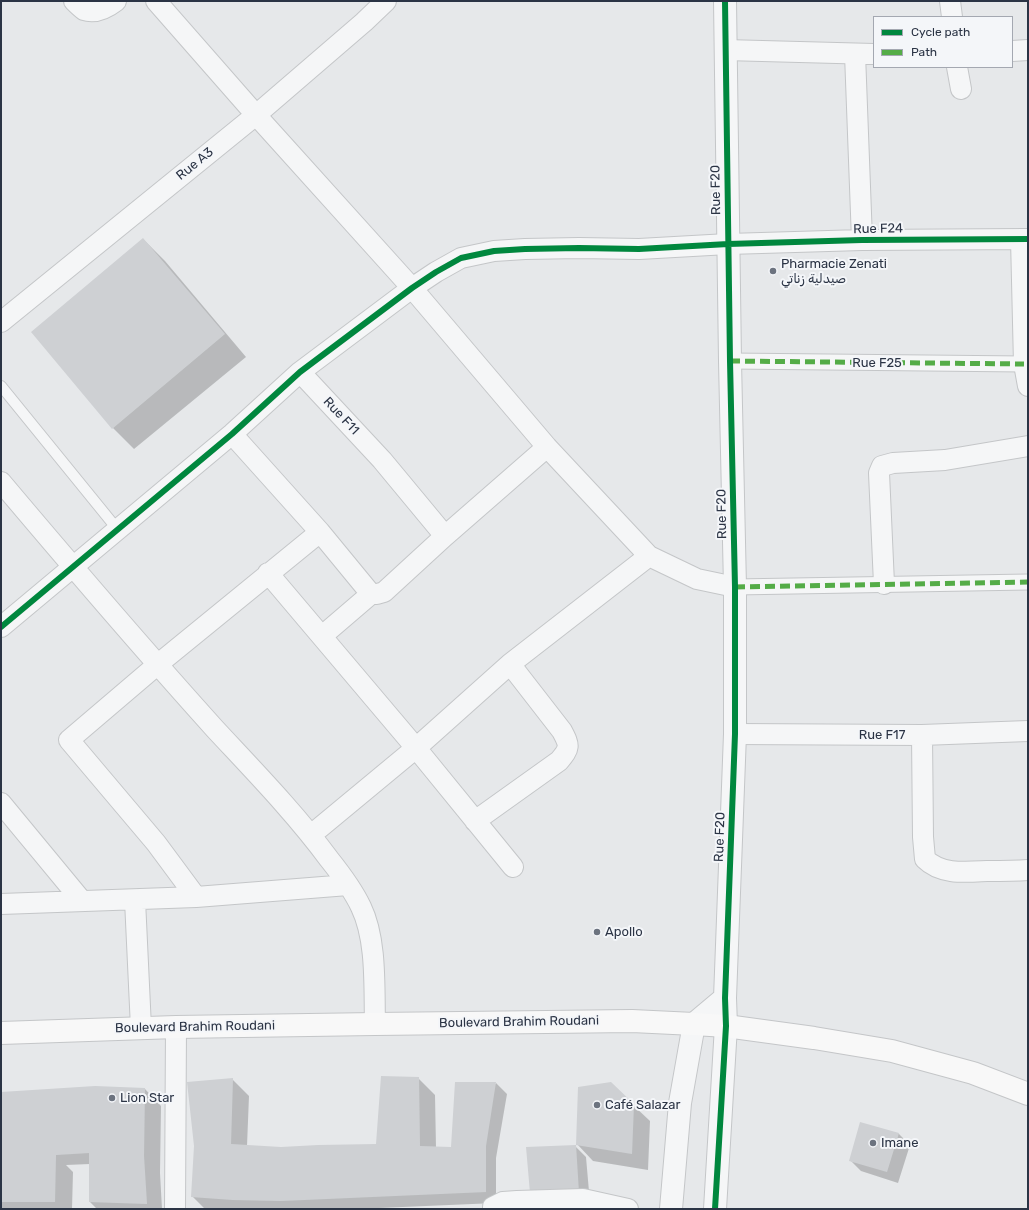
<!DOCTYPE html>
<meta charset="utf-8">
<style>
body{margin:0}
#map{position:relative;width:1029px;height:1210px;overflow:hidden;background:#e6e8ea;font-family:Rubik,sans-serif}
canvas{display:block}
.frame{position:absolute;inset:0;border:2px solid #2b3445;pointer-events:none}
.legend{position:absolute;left:873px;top:16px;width:140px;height:52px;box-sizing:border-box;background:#f4f6f9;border:1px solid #a4a8b1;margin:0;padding:5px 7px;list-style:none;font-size:12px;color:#2b3445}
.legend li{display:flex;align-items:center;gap:8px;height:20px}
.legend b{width:20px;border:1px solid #a4a8b1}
</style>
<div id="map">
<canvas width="1029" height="1210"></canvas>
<div class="frame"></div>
<ul class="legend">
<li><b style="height:5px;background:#00873e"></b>Cycle path</li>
<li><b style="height:5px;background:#54ac47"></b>Path</li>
</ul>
</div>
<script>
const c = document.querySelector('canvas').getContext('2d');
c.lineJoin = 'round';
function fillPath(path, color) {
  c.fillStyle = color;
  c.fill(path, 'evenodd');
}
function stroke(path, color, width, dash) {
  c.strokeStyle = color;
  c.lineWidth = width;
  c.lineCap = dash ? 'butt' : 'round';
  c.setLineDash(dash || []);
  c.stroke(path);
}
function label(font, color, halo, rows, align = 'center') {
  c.font = font + ' Rubik,"Noto Naskh Arabic",sans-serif';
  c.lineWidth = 4;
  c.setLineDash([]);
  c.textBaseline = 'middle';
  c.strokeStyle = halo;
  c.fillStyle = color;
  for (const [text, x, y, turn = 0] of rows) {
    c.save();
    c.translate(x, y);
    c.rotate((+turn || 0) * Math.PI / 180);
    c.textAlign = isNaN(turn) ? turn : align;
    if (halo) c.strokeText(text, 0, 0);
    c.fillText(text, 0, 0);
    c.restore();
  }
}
fillPath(new Path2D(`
 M143 239 165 261 246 357 134 449 113 428Z
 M418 1078 435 1095 436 1148H452L496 1083 507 1094 496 1158V1203L356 1209H223L204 1208 192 1196 232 1079 249 1096 247 1146 280 1148 379 1145Z
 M145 1089 161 1106 160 1173 162 1209H97L90 1202V1164L66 1165 73 1172 72 1209H1V1093Z
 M633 1105 650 1121 648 1170 593 1161 577 1144Z
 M861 1123 899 1134 910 1145 898 1183 861 1171 850 1160Z
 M575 1146 586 1157 590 1203H542Z`), '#0003');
fillPath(new Path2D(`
 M143 238 225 334 112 429 31 332Z
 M381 1076 419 1077 420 1146 451 1147 455 1082H496L486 1146V1192L281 1201 233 1200 191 1197 194 1146 187 1082 233 1078 231 1144 281 1147 318 1145 376 1144Z
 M611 1082 634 1104 632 1154 576 1145 578 1087Z
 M95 1086 145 1088 144 1156 147 1204 89 1202V1153L56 1155 55 1202H1V1092Z
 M860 1122 899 1133 887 1172 849 1161Z
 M576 1145 579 1193H530L526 1147Z`), '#ced0d3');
const service = new Path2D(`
 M1 386 118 530`);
const pedestrian = new Path2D(`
 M730 361 1024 364
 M735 587 1028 582`);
const minor = new Path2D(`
 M74 1C77 4 81 8 84 10 96 14 107 8 116 1
 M156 1 256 115 412 288 547 447 649 556 697 579 735 587
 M950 1 952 17
 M725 50 874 54
 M1012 51 1028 50
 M855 54 862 240
 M957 67 961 89
 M1021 239 1024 364 1028 386
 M1 322 256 115 364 22 386 1
 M232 434 320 532 371 594H377L384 592 445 536 382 460 300 372
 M1 482C71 565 142 648 215 729 254 771 295 813 329 859 341 874 353 890 361 907 377 940 374 988 375 1024
 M445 536 547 447
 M268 573 416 748 513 867
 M884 584 879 473 882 466 893 463 945 460 1028 446
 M1 627 232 434 300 372 412 288 436 272 461 258 494 251 525 249 579 248 639 249 728 244 862 240 1028 239
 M322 636 371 594
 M735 734 922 735 1028 731
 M922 735 923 837 925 859C941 875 966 872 987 871 1001 871 1014 871 1028 870
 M1 803 82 901
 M475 821 559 761C570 748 570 746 562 731L510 664
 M311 835 416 748 510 664 649 556
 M196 897 156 843 69 740 157 665 320 532
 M135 900 141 1028
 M1 904 196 897 348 885
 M175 1209 176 1027
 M493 1209V1207L503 1202 517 1201 583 1199 628 1209`);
const tertiary = new Path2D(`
 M671 1209 680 1103 694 1024 725 998
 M715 1209 726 1026 725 998 735 734V587L730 361 725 1`);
const secondary = new Path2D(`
 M1 1033 176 1027 375 1024 632 1021 694 1024 726 1026 814 1038 892 1051 973 1073 1028 1094`);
stroke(service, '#c4c6c8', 12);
stroke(pedestrian, '#c4c6c8', 17);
stroke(minor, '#c4c6c8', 22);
stroke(tertiary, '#c4c6c8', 24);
stroke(secondary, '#c4c6c8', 24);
stroke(service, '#f5f6f7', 10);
stroke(pedestrian, '#f5f6f7', 15);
stroke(minor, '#f5f6f7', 20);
stroke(tertiary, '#f5f6f7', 22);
stroke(secondary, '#f8f8f8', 22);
stroke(new Path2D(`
 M730 361 1024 364
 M735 587 1028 582`), '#54ac47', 5, [10, 5]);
stroke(new Path2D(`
 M1 627 232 434 300 372 412 288 436 272 461 258 494 251 525 249 579 248 639 249 728 244 862 240 1028 239
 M715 1209 726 1026 725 998 735 734V587L730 361 725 1`), '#00873e', 6);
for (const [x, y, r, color] of [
 [773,271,4,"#6c737f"],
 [597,932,4,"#6c737f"],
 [112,1098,4,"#6c737f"],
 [597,1105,4,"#6c737f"],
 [873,1143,4,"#6c737f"]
]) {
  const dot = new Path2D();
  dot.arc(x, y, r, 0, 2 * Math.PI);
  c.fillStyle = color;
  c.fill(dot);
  stroke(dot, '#f4f6f9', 1.5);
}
label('13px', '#2b3445', '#f4f6f9', [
 ["Rue A3",195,164,-39],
 ["Rue F20",716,190,-91],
 ["Rue F24",878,229,-1],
 ["Rue F25",877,363],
 ["Rue F11",341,416,47],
 ["Rue F20",722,514,-91],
 ["Rue F17",882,735],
 ["Rue F20",720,837,-88],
 ["Boulevard Brahim Roudani",519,1022,-1],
 ["Boulevard Brahim Roudani",195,1027,-1]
]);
label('13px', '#2b3445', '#f4f6f9', [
 ["Pharmacie Zenati",781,264],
 ["صيدلية زناتي",781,279],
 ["Apollo",605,932],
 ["Lion Star",120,1098],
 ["Café Salazar",605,1105],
 ["Imane",881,1143]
], 'left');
</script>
